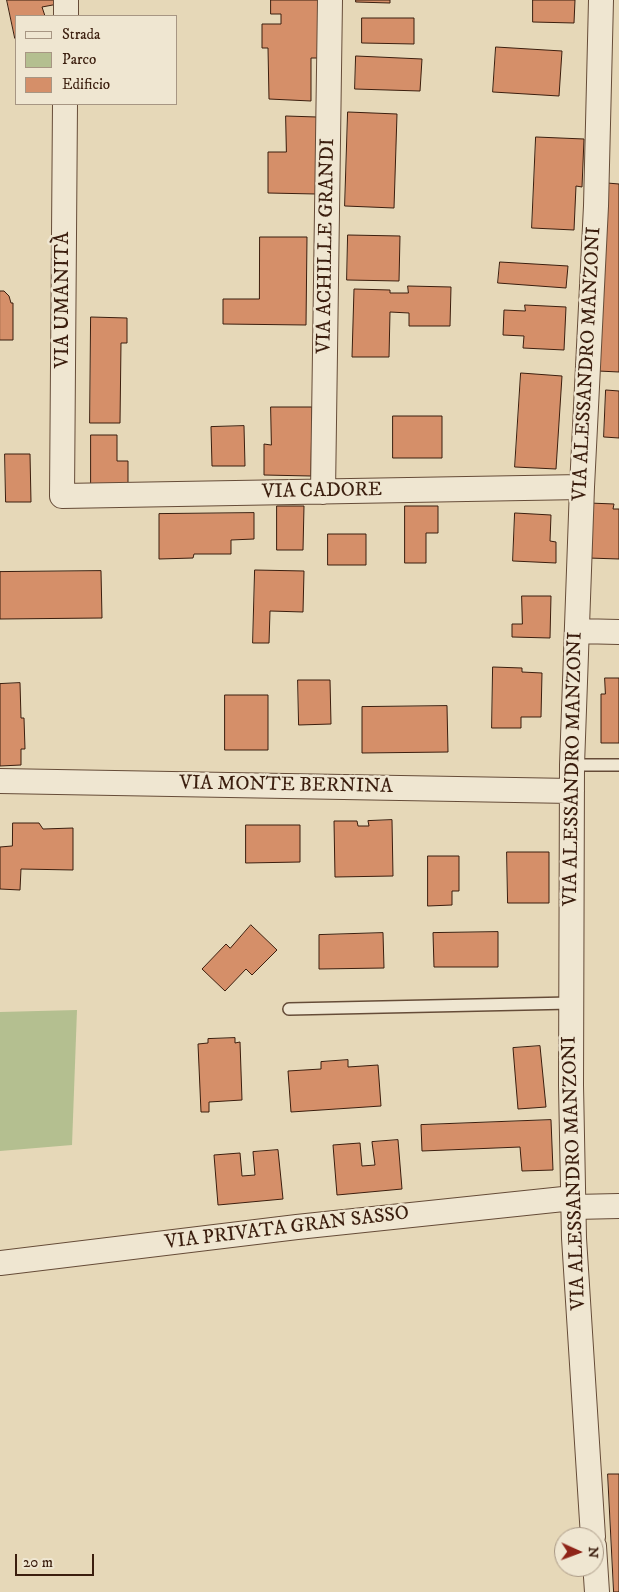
<!DOCTYPE html>
<meta charset="utf-8">
<style>
body{margin:0}
#map{position:relative;width:619px;height:1592px;overflow:hidden;background:#e6d8b8;font-family:"IM FELL DW Pica",serif}
canvas{display:block}
.legend{position:absolute;left:15px;top:15px;width:162px;height:90px;box-sizing:border-box;background:#efe6d1;border:1px solid #a79683;margin:0;padding:6px 9px;list-style:none;font-size:15px;color:#3b1e0e}
.legend li{display:flex;align-items:center;gap:10px;height:25px}
.legend b{width:25px;border:1px solid #a79683}
.north{position:absolute;left:554px;top:1527px;width:50px;height:50px;box-sizing:border-box;background:#efe6d1;border:1px solid #a79683;border-radius:50%;rotate:92deg;font-size:14px;font-weight:700;line-height:20px;text-align:center;color:#3b1e0e}
.north::after{content:'';display:block;margin:auto;width:18px;height:22px;background:#8f2418;clip-path:polygon(50% 0,100% 100%,50% 72%,0 100%)}
.scale{position:absolute;left:15px;top:1554px;width:79px;height:22px;box-sizing:border-box;border:2px solid #3b1e0e;border-top:0;padding-left:6px;font-size:15px;line-height:18px;white-space:nowrap;color:#3b1e0e;-webkit-text-stroke:4px #efe6d1;paint-order:stroke}
</style>
<div id="map">
<canvas width="619" height="1592"></canvas>
<ul class="legend">
<li><b style="height:6px;background:#efe6d1"></b>Strada</li>
<li><b style="height:14px;background:#b4bf90"></b>Parco</li>
<li><b style="height:14px;background:#d58f69"></b>Edificio</li>
</ul>
<div class="north">N</div>
<div class="scale">20 m</div>
</div>
<script>
const c = document.querySelector('canvas').getContext('2d');
c.lineJoin = 'round';
function fillPath(path, color) {
  c.fillStyle = color;
  c.fill(path, 'evenodd');
}
function stroke(path, color, width, dash) {
  c.strokeStyle = color;
  c.lineWidth = width;
  c.lineCap = dash ? 'butt' : 'round';
  c.setLineDash(dash || []);
  c.stroke(path);
}
function label(font, color, halo, rows, align = 'center') {
  c.font = font + ' "IM FELL DW Pica",serif';
  c.lineWidth = 5;
  c.setLineDash([]);
  c.textBaseline = 'middle';
  c.strokeStyle = halo;
  c.fillStyle = color;
  for (const [text, x, y, turn = 0] of rows) {
    c.save();
    c.translate(x, y);
    c.rotate((+turn || 0) * Math.PI / 180);
    c.textAlign = isNaN(turn) ? turn : align;
    if (halo) c.strokeText(text, 0, 0);
    c.fillText(text, 0, 0);
    c.restore();
  }
}
fillPath(new Path2D(`
 M77 1010 72 1145 0 1151V1012Z`), '#b4bf90');
const building = new Path2D(`
 M7 0H58V4L42 7 45 16H16V37L15 38Z
 M271 0H320L323 58H311V101L269 99 268 48H262V24H281V14H271Z
 M356 0H390V3L356 2Z
 M533 0H575L574 23 533 22Z
 M362 18H414V44L362 43Z
 M496 47 562 51 559 96 493 92Z
 M356 56 422 59 420 91 355 89Z
 M348 112 397 114 394 208 345 206Z
 M286 116 317 117 316 194 268 193V152H286Z
 M536 137 584 139 582 187 576 186 574 230 532 228Z
 M607 183 619 184V372L598 371Z
 M348 235 400 236 399 281 347 280Z
 M260 237H307L306 325 223 324V299H259Z
 M500 262 568 266 566 288 498 283Z
 M408 286 451 287 450 326H409V313L390 312 389 357H352L354 289 390 290V293H408Z
 M0 291H4L9 296 11 303H13V340H0Z
 M525 305 566 307 564 350 523 348 524 336 503 335 504 310 525 311Z
 M91 317 127 318V343H121L120 423H90Z
 M521 373 562 376 556 469 515 467Z
 M606 390 619 391V438L604 437Z
 M271 407H312L311 476 264 475V444L271 445Z
 M393 416H442V458H393Z
 M244 426 245 466H212L211 427Z
 M91 435H117V461H128V487H91Z
 M5 454H30L31 502H6Z
 M589 503 614 504 613 509H619V559L588 558Z
 M277 506H304L303 550H277Z
 M405 506H438V533H426V563H405Z
 M254 513V539L231 540V554H194L193 558 159 559V514Z
 M515 513 551 515 550 541 556 542V563L513 561Z
 M328 534H366V565H328Z
 M255 570 304 571 303 612 270 611 269 643H253Z
 M101 571 102 618 0 619V572Z
 M522 596H551L550 638 512 637V624H522Z
 M493 667 522 668V672L542 673 541 717H521V728H492Z
 M605 678H619V743H601V694H605Z
 M298 680H330L331 724 299 725Z
 M20 683 21 718H24L25 749H21V765L0 766V684Z
 M225 695H268V750H225Z
 M447 706 448 752 362 753V707Z
 M392 820 393 876 335 877 334 821H357L358 826H369L368 821Z
 M13 823H39L43 829 73 828V870L21 869 20 890 0 889V847L12 846Z
 M246 825H300V862L246 863Z
 M507 852H549V903H508Z
 M428 856H459V891H452V905L428 906Z
 M251 925 277 950 252 975 246 969 225 991 202 969 226 944 230 948Z
 M498 932V967H434L433 933Z
 M383 933 384 968 319 969V935Z
 M235 1038V1043L240 1042 242 1100 209 1102V1112H201L198 1044 208 1043V1039Z
 M540 1046 546 1107 518 1109 513 1048Z
 M348 1060V1067L378 1065 381 1106 291 1112 288 1071 321 1069V1062Z
 M551 1120 553 1170 522 1171 520 1147 422 1151 421 1125Z
 M398 1140 402 1189 337 1195 333 1145 360 1143 362 1166 375 1165 372 1142Z
 M278 1150 283 1199 218 1205 214 1155 240 1153 242 1176 255 1175 253 1152Z
 M608 1474H619V1592H614Z`);
fillPath(building, '#d58f69');
stroke(building, '#3b1e0e', 1);
const lane = new Path2D(`
 M572 765H619
 M289 1009 571 1003`);
const street = new Path2D(`
 M66 16V0
 M65 104 62 496 582 487
 M323 492 330 0
 M577 631 619 632
 M0 781 572 791
 M574 1207 619 1206
 M0 1263 297 1227 573 1198
 M593 1537 574 1238 571 1085 572 765 582 487 596 206 601 0
 M594 1546 597 1592`);
stroke(lane, '#664c38', 14);
stroke(street, '#664c38', 26);
stroke(lane, '#efe6d1', 11);
stroke(street, '#efe6d1', 24);
label('20px', '#3b1e0e', '#efe6d1', [
 ["VIA ACHILLE GRANDI",327,246,-89],
 ["VIA UMANITÀ",64,300,-90],
 ["VIA ALESSANDRO MANZONI",588,364,-87],
 ["VIA CADORE",322,492,-1],
 ["VIA ALESSANDRO MANZONI",574,769,-89],
 ["VIA MONTE BERNINA",286,786,1],
 ["VIA ALESSANDRO MANZONI",575,1173,-92],
 ["VIA PRIVATA GRAN SASSO",287,1229,-7]
]);
</script>
